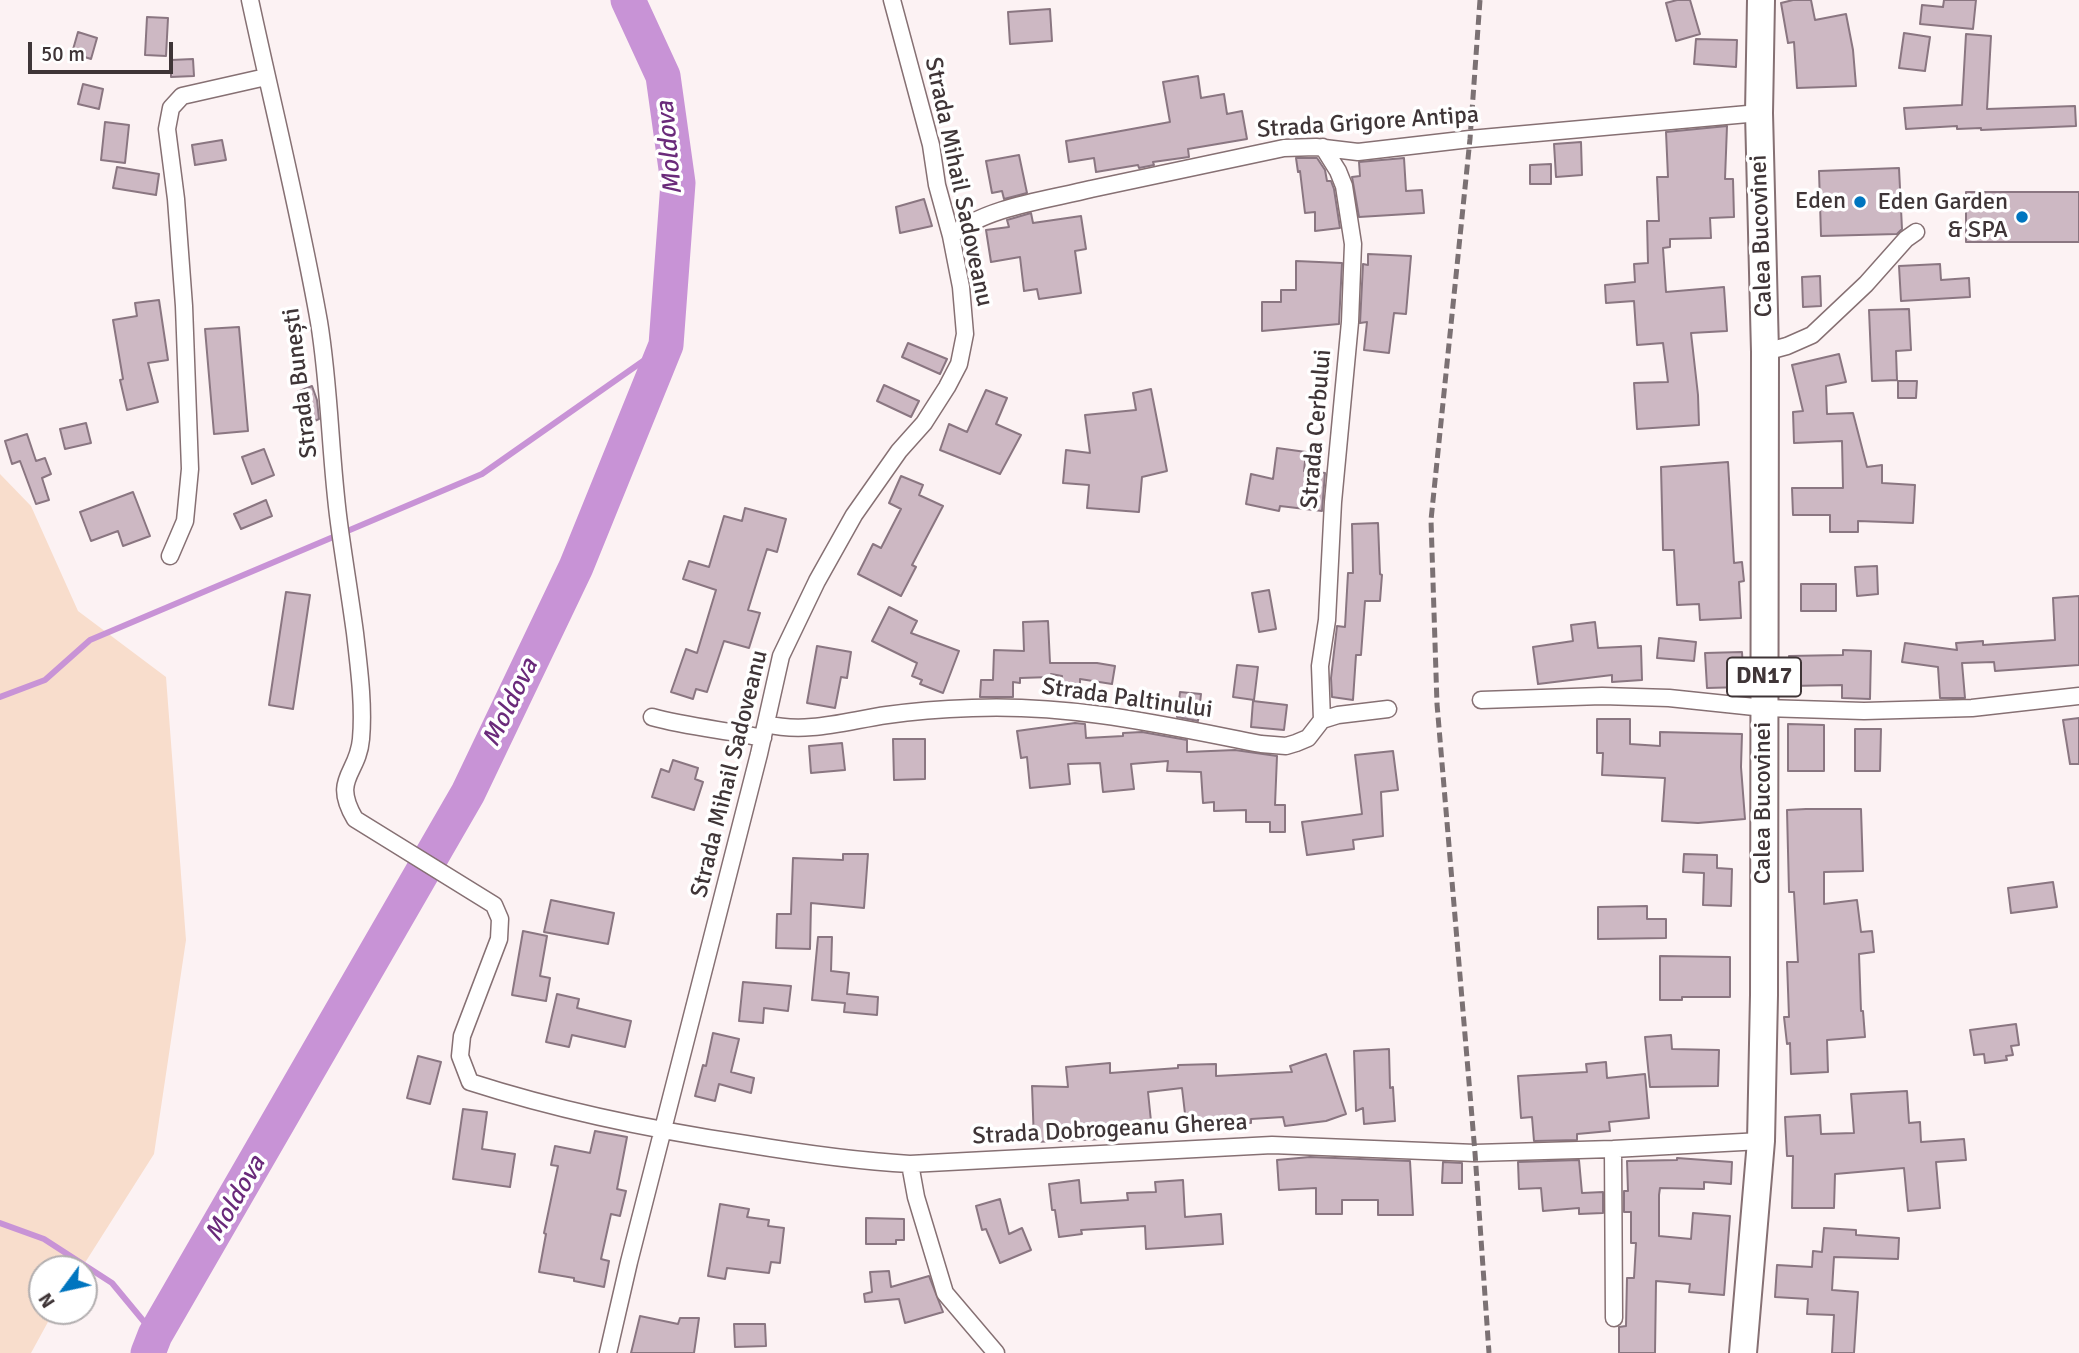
<!DOCTYPE html>
<meta charset="utf-8">
<style>
body{margin:0}
#map{position:relative;width:2079px;height:1353px;overflow:hidden;background:#fcf2f3;font-family:Signika,sans-serif}
canvas{display:block}
.north{position:absolute;left:28px;top:1255px;width:70px;height:70px;box-sizing:border-box;background:#fff;border:2px solid #b2aeaf;border-radius:50%;rotate:237deg;font-size:19px;font-weight:700;line-height:28px;text-align:center;color:#3f3537}
.north::after{content:'';display:block;margin:auto;width:24px;height:32px;background:#0075bf;clip-path:polygon(50% 0,100% 100%,50% 72%,0 100%)}
.scale{position:absolute;left:28px;top:42px;width:145px;height:32px;box-sizing:border-box;border:4px solid #3f3537;border-top:0;padding-left:9px;font-size:21px;line-height:24px;white-space:nowrap;color:#3f3537;-webkit-text-stroke:5px #fff;paint-order:stroke}
</style>
<div id="map">
<canvas width="2079" height="1353"></canvas>
<div class="north">N</div>
<div class="scale">50 m</div>
</div>
<script>
const c = document.querySelector('canvas').getContext('2d');
c.lineJoin = 'round';
function fillPath(path, color) {
  c.fillStyle = color;
  c.fill(path, 'evenodd');
}
function stroke(path, color, width, dash) {
  c.strokeStyle = color;
  c.lineWidth = width;
  c.lineCap = dash ? 'butt' : 'round';
  c.setLineDash(dash || []);
  c.stroke(path);
}
function label(font, color, halo, rows, align = 'center') {
  c.font = font + ' Signika,sans-serif';
  c.lineWidth = 7;
  c.setLineDash([]);
  c.textBaseline = 'middle';
  c.strokeStyle = halo;
  c.fillStyle = color;
  for (const [text, x, y, turn = 0] of rows) {
    c.save();
    c.translate(x, y);
    c.rotate((+turn || 0) * Math.PI / 180);
    c.textAlign = isNaN(turn) ? turn : align;
    if (halo) c.strokeText(text, 0, 0);
    c.fillText(text, 0, 0);
    c.restore();
  }
}
fillPath(new Path2D(`
 M0 474 31 506 78 611 166 677 186 940 154 1154 81 1269H42V1311H54L31 1353H0Z`), '#f8ddcc');
stroke(new Path2D(`
 M0 697 45 680 90 640 482 474 666 345
 M0 1223 44 1239 112 1283 155 1335`), '#c893d6', 6);
stroke(new Path2D(`
 M148 1353 155 1335 468 793 576 567 666 345 678 183 663 76 628 0`), '#c893d6', 35);
const building = new Path2D(`
 M1677 0H1690L1700 34 1676 41 1666 3Z
 M1793 0H1811L1815 20 1846 14 1853 50 1856 86 1797 88 1794 42 1788 43 1781 3Z
 M1944 0H1976L1973 29 1920 24 1922 5 1943 7Z
 M1050 9 1052 41 1010 44 1008 12Z
 M147 17 168 18 166 56 145 55Z
 M78 32 97 38 91 59 72 53Z
 M1904 33 1930 37 1925 71 1899 68Z
 M1966 34 1991 36 1987 109 2075 106 2076 126 1981 130V128L1957 129V126L1906 129 1904 108 1962 105Z
 M1696 39 1737 40 1736 67 1694 64Z
 M193 59 194 76 171 77V60Z
 M1198 76 1201 98 1224 94 1227 114 1242 111 1247 139 1188 149 1189 157 1153 162 1154 165 1139 168 1138 165 1096 172 1094 158 1069 162 1066 141 1170 122 1163 82Z
 M83 84 103 89 99 109 78 104Z
 M105 122 129 125 125 163 101 160Z
 M1727 126 1725 179H1733L1734 217 1710 218 1711 238 1670 239V247L1663 248 1666 292 1724 287 1727 331 1691 333 1698 395 1699 425 1637 429 1634 383 1668 382 1663 343 1637 345 1634 301 1606 303 1605 285 1635 282 1634 264 1648 263 1647 221H1659L1657 177H1668L1666 132Z
 M222 140 226 160 195 165 192 145Z
 M1581 142 1582 175 1556 177 1554 144Z
 M1019 155 1027 193 1004 199 1002 191 992 193 986 161Z
 M1296 158H1317L1325 170 1327 181H1331L1334 189 1340 228 1315 231V212L1305 213 1300 171 1298 172Z
 M1404 158 1406 191 1422 190 1424 213 1359 217 1352 177 1360 176 1359 162Z
 M1551 164V184H1530V165Z
 M117 167 159 174 156 195 113 188Z
 M1899 168 1902 229 1897 234 1821 236 1819 171Z
 M1966 192H2079V242H1966Z
 M924 199 932 226 900 233 896 207Z
 M1031 213 1033 223 1081 216 1086 249 1075 251 1081 293 1039 299 1037 289 1024 291 1020 257 991 262 986 230 1009 227 1007 220Z
 M1368 254 1411 256 1406 314 1394 313 1389 353 1364 350 1367 322 1360 323 1363 264 1368 265Z
 M1296 261 1342 263 1339 324 1262 331V302H1281V290H1296Z
 M1940 264 1941 280 1969 278 1970 297 1901 301 1899 266Z
 M1820 276 1821 306 1803 307 1802 277Z
 M159 300 168 360 148 363 158 402 127 410 120 380 123 379 113 320 137 316 135 303Z
 M1909 309 1911 350 1896 351 1897 380 1872 381 1869 310Z
 M239 327 248 431 214 434 205 329Z
 M908 343 947 359 940 374 902 357Z
 M1839 354 1846 382 1826 386 1827 414 1853 413 1867 467 1882 465V483L1915 485 1913 523 1858 521V532H1830V515H1793L1792 488H1843L1842 441 1794 443 1793 412 1803 411 1792 365Z
 M1898 381H1917L1916 398H1898Z
 M884 385 919 401 911 417 877 401Z
 M312 386 317 400 319 419 310 423 297 392Z
 M1151 389 1167 471 1142 477 1139 512 1087 508 1089 485 1063 483 1066 450 1090 453 1085 415 1136 410 1133 393Z
 M986 390 1007 398 996 424 1021 435 1000 474 940 450 949 424 967 432Z
 M86 423 91 443 65 449 60 429Z
 M27 434 36 461 45 458 51 474 42 478 49 500 36 504 20 461 12 464 5 441Z
 M1277 448 1306 452 1304 471 1325 473 1322 511 1280 506 1279 511 1246 504 1251 474 1273 479Z
 M264 449 274 475 252 484 242 457Z
 M1728 462 1734 563 1742 562 1744 581 1739 582 1741 618 1700 620 1699 604 1677 605 1674 550H1663L1661 467Z
 M901 476 923 485 919 495 943 506 912 565 916 567 901 596 858 574 873 544 881 548 901 509 889 503Z
 M133 492 150 536 123 546 118 531 91 541 80 512Z
 M266 500 272 516 241 529 234 514Z
 M745 508 786 519 777 552 767 549 748 610 760 613 749 648 724 641 707 692 696 689 693 699 671 692 686 649 697 653 716 590 683 579 689 561 709 567 724 516 742 521Z
 M1378 523 1380 574 1382 575 1380 601H1365L1361 655H1356L1353 700 1332 697 1331 678 1337 626 1345 627 1348 573H1353L1352 524Z
 M1877 566 1878 594 1857 596 1855 567Z
 M1801 584H1836V611H1801Z
 M1269 590 1276 629 1259 632 1252 593Z
 M286 592 310 595 293 709 269 705Z
 M2079 596V665L1995 671 1994 662 1962 663 1965 698H1940L1938 667 1902 662 1905 643 1957 650 1956 643 1983 641V645L2055 640 2053 598Z
 M889 607 917 621 911 633 959 651 943 693 920 684 922 680 912 676 917 663 872 641Z
 M1048 621 1050 663H1097L1115 666 1112 684 1080 679V694L1062 695V676L1051 674V677L1020 678V683L1013 682V697H980L981 680H993L994 650 1024 651 1023 622Z
 M1595 622 1598 648 1641 646 1642 680 1612 682V675L1538 684 1533 647 1573 641 1571 625Z
 M1659 638 1696 642 1694 661 1657 658Z
 M817 646 851 652 847 678 841 677 835 708 807 703Z
 M1843 650 1871 651 1870 699 1842 698V685L1790 686 1789 656 1843 655Z
 M1742 652 1744 687 1707 688 1705 653Z
 M1237 665 1258 667 1254 700 1233 697Z
 M1180 692 1201 694 1198 721 1177 717Z
 M1253 701 1287 705 1284 730 1251 727Z
 M2079 718V764H2070L2063 720Z
 M1597 719H1630V744L1660 746V732L1742 734 1741 767 1745 819 1698 823 1662 821 1665 778 1602 775 1603 753H1597Z
 M1075 723 1085 724 1086 738 1123 736V733L1142 732 1187 740V752L1235 750 1277 756 1275 805H1285V832H1270V822H1246V810L1214 811V802L1203 803 1201 772 1167 771 1168 761 1131 764 1134 789 1103 792 1100 763 1068 764 1070 784 1030 788 1027 757 1021 758 1017 731Z
 M1788 724 1824 725V771H1788Z
 M1855 729H1881L1880 771H1855Z
 M893 739H925V779L894 780Z
 M842 743 845 770 811 773 809 746Z
 M1393 751 1398 790 1381 792 1383 836 1353 840 1354 849 1307 855 1302 822 1362 814 1355 755Z
 M673 760 698 768 695 779 703 782 694 810 652 797 661 769 669 772Z
 M1806 809H1861L1863 871 1824 872V904L1857 900 1861 932 1872 931 1874 952 1859 954 1861 1011H1863L1865 1037 1827 1040 1828 1072 1791 1074 1790 1043 1787 1044 1784 1017H1789L1787 962H1798L1794 892H1789L1787 810Z
 M843 854H868L864 908 811 903 810 949 776 948 777 914H791L793 858 843 860Z
 M1684 854 1717 855V868L1732 869 1731 906 1703 905 1704 873 1683 872Z
 M2053 882 2057 907 2011 913 2008 888Z
 M551 900 614 913 608 944 544 932Z
 M1647 906V919H1666V938L1598 939V907Z
 M523 931 547 936 540 976 550 978 546 1001 512 995Z
 M818 937H832L831 971 849 973 847 994 878 997 877 1015 844 1012 845 1003 812 1000Z
 M1660 956 1730 957V997H1682V1000H1660Z
 M743 982 791 986 788 1011 764 1008 763 1023 739 1021Z
 M557 994 579 999 577 1008 631 1021 625 1047 572 1035 569 1047 546 1042Z
 M2016 1024 2019 1045 2011 1046 2013 1055 2006 1056 2007 1060 1985 1063 1984 1054 1974 1055 1970 1030Z
 M713 1033 739 1039 731 1072 754 1078 751 1093 719 1084 715 1101 695 1096 703 1065 706 1066Z
 M1671 1035 1672 1049 1719 1050 1718 1086 1650 1087 1645 1037Z
 M1389 1049 1390 1088 1393 1087 1395 1121 1364 1124 1363 1108 1356 1111 1354 1051Z
 M1326 1054 1346 1114 1326 1121 1285 1126 1283 1117 1251 1119V1123L1206 1125V1129L1187 1131 1182 1088 1148 1092 1152 1131 1104 1135V1139L1034 1142 1032 1086 1068 1087 1066 1067 1110 1063V1073L1178 1068V1065L1216 1064V1076L1292 1072 1290 1066Z
 M418 1056 441 1062 430 1104 407 1098Z
 M1606 1062 1607 1078 1645 1074 1649 1118 1609 1122 1610 1131 1577 1134V1140L1534 1141 1532 1117 1521 1118 1518 1076 1587 1072 1586 1064Z
 M1907 1091 1909 1123 1920 1122 1921 1142 1964 1139 1966 1160 1936 1162 1940 1208 1908 1211 1904 1168 1835 1174 1834 1208H1792L1793 1156H1787L1785 1117 1820 1115 1821 1134 1854 1133 1851 1094Z
 M463 1109 487 1112 482 1149 515 1154 510 1187 453 1179Z
 M595 1131 627 1137 617 1189 626 1191 620 1216 611 1214 601 1259 609 1261 604 1287 574 1281V1278L539 1272 546 1234 544 1233 558 1166 551 1165 555 1146 590 1153Z
 M1310 1157 1410 1161 1413 1215H1378V1200H1342V1214H1316V1188L1279 1190 1277 1160Z
 M1677 1158 1732 1162 1731 1184 1704 1182V1189L1660 1188 1659 1195V1236L1691 1239 1693 1213 1730 1216 1724 1295 1689 1292 1690 1284 1656 1281 1655 1353H1619V1327L1626 1326 1627 1278H1634L1636 1243H1631V1212H1624V1191H1628L1627 1161 1677 1160Z
 M1579 1160 1582 1193 1603 1192V1213L1579 1214V1208L1543 1211 1541 1188 1519 1189 1518 1162Z
 M1443 1162 1462 1163V1183H1442Z
 M1079 1180 1081 1203 1128 1200 1127 1193 1156 1192 1155 1182 1183 1180 1185 1217 1221 1214 1223 1244 1146 1249 1145 1226 1081 1230 1082 1234 1059 1237 1055 1210H1052L1049 1184Z
 M1000 1199 1009 1234 1022 1228 1031 1250 1000 1263 986 1229 982 1230 976 1206Z
 M720 1204 749 1209 747 1217 769 1220 768 1226 784 1228 780 1263 771 1262 769 1273 727 1268 725 1279 708 1276Z
 M866 1218 904 1219V1240H896V1244H866Z
 M1824 1228 1856 1230V1235L1899 1238 1898 1259 1834 1257 1832 1290 1858 1292 1854 1353H1832L1834 1315 1807 1314 1808 1299 1775 1297 1777 1265 1812 1267 1813 1251 1822 1252Z
 M889 1271 891 1287 929 1276 943 1312 905 1323 899 1299 865 1302 864 1294 872 1292 870 1272Z
 M640 1316 678 1324 680 1318H699L694 1353H631Z
 M734 1324H765L766 1346 735 1347Z`);
fillPath(building, '#cdb8c3');
stroke(building, '#8a7681', 2);
const minor = new Path2D(`
 M250 0C273 107 300 214 319 322 330 389 330 456 339 523 344 560 350 596 355 633 359 668 364 705 361 739 358 775 331 778 355 819L494 905 500 919 499 939 462 1036 460 1056 470 1082C560 1111 653 1130 746 1144 800 1153 855 1161 910 1164L1272 1145 1475 1153 1613 1149 1761 1141
 M951 236C986 207 1047 200 1091 189 1155 175 1220 162 1284 148L1316 147 1358 152 1470 139 1759 113
 M1765 352 1787 346 1812 335 1866 284 1906 239 1916 232
 M170 556 185 521 190 469 184 306 176 199 167 129 171 108 182 96 266 77
 M1481 700 1602 696 1669 698 1764 708 1864 711 1972 708 2079 696
 M652 717C688 727 726 730 763 738
 M1322 720 1320 666 1327 620 1333 502 1350 322 1353 244 1344 186 1338 171 1323 147
 M766 724C807 734 846 721 887 715 915 711 943 709 972 708 1073 704 1163 725 1261 744L1286 746 1296 743 1308 738 1322 720 1338 715 1388 709
 M1613 1149 1614 1318
 M910 1164 916 1197 945 1293 996 1353
 M608 1353 629 1262 759 754 781 656 817 581 854 515 899 451 924 423 947 387 959 364 965 334 961 287 951 236 937 185 931 145 892 0`);
const trunk = new Path2D(`
 M1743 1353 1761 1141 1764 995 1765 352 1759 113 1761 0`);
stroke(minor, '#867073', 19);
stroke(trunk, '#867073', 30);
stroke(minor, '#fff', 16);
stroke(trunk, '#fff', 26);
stroke(new Path2D(`
 M1480 0 1470 139 1431 520 1437 704 1475 1153 1489 1353`), '#7b7173', 5, [10, 5]);
for (const [x, y, r, color] of [
 [1860,202,7,"#0075bf"],
 [2022,217,7,"#0075bf"]
]) {
  const dot = new Path2D();
  dot.arc(x, y, r, 0, 2 * Math.PI);
  c.fillStyle = color;
  c.fill(dot);
  stroke(dot, '#fff', 2.5);
}
for (const [x, y, w] of [
 [1764,677,74]
]) {
  const box = new Path2D();
  box.roundRect(x - w / 2, y - 19.5, w, 39, 5);
  c.fillStyle = '#fff';
  c.fill(box);
  stroke(box, '#3f3537', 2);
}
label('bold 23px', '#3f3537', null, [
 ["DN17",1764,677]
]);
label('24px', '#3f3537', '#fff', [
 ["Strada Grigore Antipa",1368,123,-4],
 ["Strada Mihail Sadoveanu",958,182,78],
 ["Calea Bucovinei",1762,236,-92],
 ["Strada Bunești",301,383,-97],
 ["Strada Cerbului",1317,429,-85],
 ["Strada Paltinului",1127,699,8],
 ["Strada Mihail Sadoveanu",730,774,-76],
 ["Calea Bucovinei",1764,803,-90],
 ["Strada Dobrogeanu Gherea",1110,1130,-3]
]);
label('24px', '#3f3537', '#fff', [
 ["Eden",1846,202],
 ["Eden Garden",2008,203],
 ["& SPA",2008,231]
], 'right');
label('italic 26px', '#6a2a7a', '#fff', [
 ["Moldova",670,148,-95],
 ["Moldova",511,703,-64],
 ["Moldova",236,1199,-60]
]);
</script>
